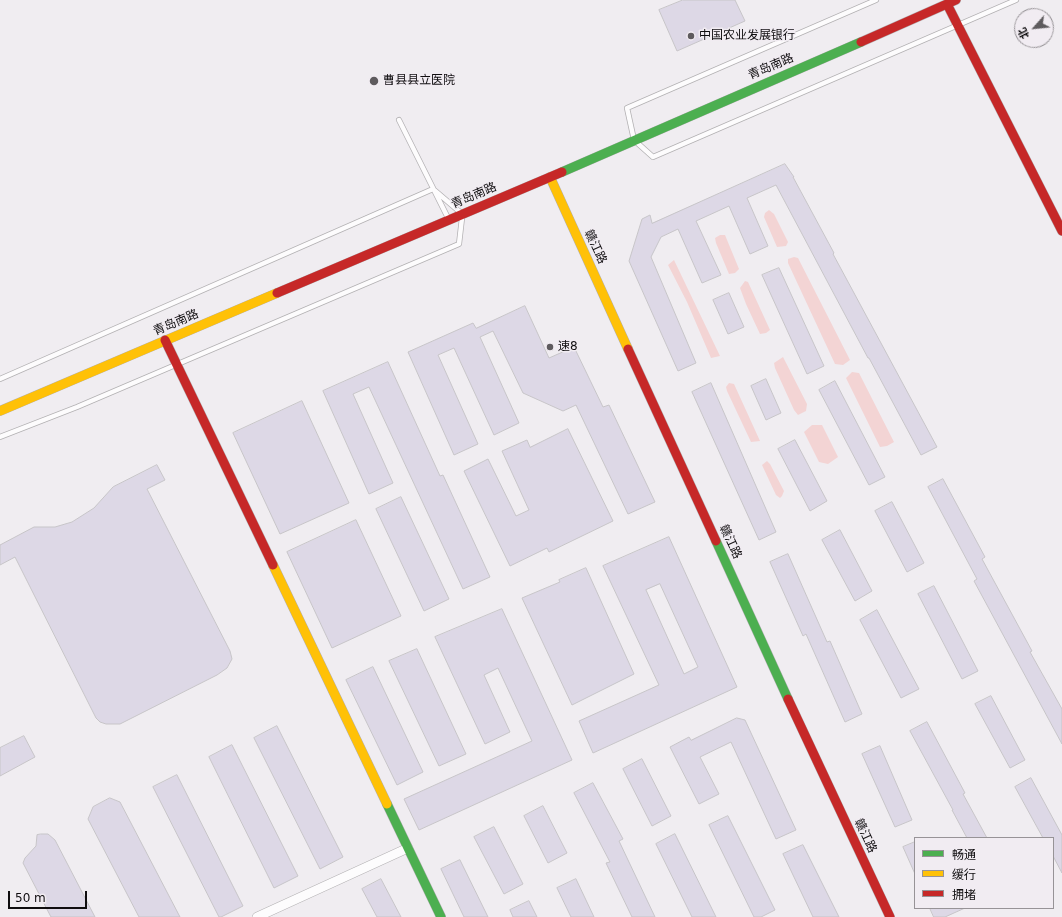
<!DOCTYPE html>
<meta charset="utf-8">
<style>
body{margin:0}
#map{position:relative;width:1062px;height:917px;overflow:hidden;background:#f0edf1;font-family:"DejaVu Sans","Noto Sans SC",sans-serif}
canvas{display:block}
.legend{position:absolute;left:914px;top:837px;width:140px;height:72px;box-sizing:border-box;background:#f1ecf2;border:1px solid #979397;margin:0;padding:5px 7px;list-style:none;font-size:12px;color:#0f0d0f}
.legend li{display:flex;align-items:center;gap:8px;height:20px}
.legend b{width:20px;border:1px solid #979397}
.north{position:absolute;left:1014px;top:8px;width:40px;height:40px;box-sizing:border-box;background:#f1ecf2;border:1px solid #979397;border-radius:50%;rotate:243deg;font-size:11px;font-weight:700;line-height:16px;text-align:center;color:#0f0d0f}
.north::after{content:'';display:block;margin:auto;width:14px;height:18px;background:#5e5b5e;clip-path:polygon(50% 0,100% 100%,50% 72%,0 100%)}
.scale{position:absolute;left:8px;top:891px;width:79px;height:18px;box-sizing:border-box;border:2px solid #0f0d0f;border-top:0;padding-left:5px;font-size:12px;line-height:14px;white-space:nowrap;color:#0f0d0f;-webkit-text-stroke:3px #f1ecf2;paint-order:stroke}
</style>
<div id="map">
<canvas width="1062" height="917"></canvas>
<ul class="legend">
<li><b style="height:5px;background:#4caf50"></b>畅通</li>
<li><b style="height:5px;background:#ffc107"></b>缓行</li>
<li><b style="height:5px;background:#c62828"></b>拥堵</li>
</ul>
<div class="north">北</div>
<div class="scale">50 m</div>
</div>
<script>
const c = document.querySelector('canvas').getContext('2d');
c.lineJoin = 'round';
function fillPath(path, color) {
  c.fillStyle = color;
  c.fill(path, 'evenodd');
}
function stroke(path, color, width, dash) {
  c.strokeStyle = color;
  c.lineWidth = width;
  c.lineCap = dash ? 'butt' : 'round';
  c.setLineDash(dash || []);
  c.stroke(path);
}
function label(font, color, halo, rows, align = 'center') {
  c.font = font + ' "DejaVu Sans","Noto Sans SC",sans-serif';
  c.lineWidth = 3;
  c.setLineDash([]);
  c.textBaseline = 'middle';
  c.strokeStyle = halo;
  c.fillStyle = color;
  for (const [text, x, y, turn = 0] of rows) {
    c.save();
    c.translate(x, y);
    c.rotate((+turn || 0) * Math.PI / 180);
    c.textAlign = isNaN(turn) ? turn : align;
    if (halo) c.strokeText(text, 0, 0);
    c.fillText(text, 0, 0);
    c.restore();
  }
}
fillPath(new Path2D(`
 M769 210 774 214 788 242 786 246 777 247 764 217 765 213Z
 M720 235H725L739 269 735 273 729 274 716 243 715 238Z
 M794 257 798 258 850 360 843 365 835 364 788 263V259Z
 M674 260 720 356 711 358 687 302 668 265Z
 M745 281 748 282 770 330 766 333 760 334 746 304 740 288Z
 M783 357 807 404 806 411 798 415 794 410 775 368 774 363Z
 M852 372 859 373 894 442 887 446 880 447 846 378Z
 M729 383 734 384 760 441 751 442 727 391 726 387Z
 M812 425H822L838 457 828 464 819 462 804 432Z
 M767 461 770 464 784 491 782 496 780 498 776 495 762 465Z`), '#f3d4d4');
const building = new Path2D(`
 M683 0H735L745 21 677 51 659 10Z
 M785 164 794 177H793L834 253 833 254 937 447 921 455 869 358H868L776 185 747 198 768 246 750 254 729 206 696 221 721 275 702 283 678 229 661 237 651 257 696 363 678 371 629 261 642 219 650 215 652 223Z
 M779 268 824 366 807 374 762 275Z
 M729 293 744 327 728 334 713 300Z
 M525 306 549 358 574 347 603 407 609 405 655 502 628 514 576 405 563 411 523 393 493 331 480 337 519 423 494 435 454 348 438 355 478 444 454 455 408 352 473 323 476 328Z
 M388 362 440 476 443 475 490 577 463 589 369 387 353 394 393 483 369 494 323 391Z
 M766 379 781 413 766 420 751 386Z
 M835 381 885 477 869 485 819 390Z
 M711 383 776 532 759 540 692 392Z
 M302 401 349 503 280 534 233 433Z
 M568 429 613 521 549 552 547 548 510 566 464 471 488 459 516 516 529 510 502 451 527 440 530 447Z
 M795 440 827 501 810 511 778 449Z
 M157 465 165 480 147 489 230 651 232 659 227 668 217 675 120 724H106L100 722 96 718 15 557 0 565V545L34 527H55L72 522 94 508 113 487Z
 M943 479 985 557 982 559 1032 651 1030 652 1062 709V744L974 581 977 579 928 487Z
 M401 497 449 599 424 611 376 509Z
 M892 502 924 563 907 572 875 511Z
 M356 520 401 616 332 648 287 552Z
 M840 530 872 591 855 601 822 540Z
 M669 537 737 687 593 753 579 721 659 685 603 566ZM660 584 698 667 684 674 646 590Z
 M788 554 827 642 830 641 862 714 845 722 806 634 803 636 770 562Z
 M586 568 634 674 572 705 522 598 560 582 559 580Z
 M934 586 978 671 962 679 918 594Z
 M502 609 572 760 419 830 404 799 532 741 498 668 484 675 510 732 485 744 435 637Z
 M877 610 919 689 901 698 860 620Z
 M417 649 466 754 439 766 389 661Z
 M373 667 423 772 397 785 346 680Z
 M991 696 1025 760 1010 768 975 704Z
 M737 718 745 720 796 830 776 839 731 742 700 757 719 794 699 804 670 747 689 737 691 740Z
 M927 722 965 793 963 794 987 838H967L952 810H953L910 731Z
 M277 726 343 857 320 869 254 738Z
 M24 736 35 757 0 776V748Z
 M232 745 298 876 274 888 209 757Z
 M880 746 912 820 895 827 862 754Z
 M642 759 671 816 652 826 623 769Z
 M177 775 243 906 221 917H219L153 787Z
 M1031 778 1062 835V873L1053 856V838H1043L1015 787Z
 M593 783 623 839 619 841 655 917H632L606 863 610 862 574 793Z
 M110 798 120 802 180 917H139L88 819 93 807Z
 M543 806 567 853 548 863 524 816Z
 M728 816 775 910 761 917H754L709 825Z
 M494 827 523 884 504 894 474 837Z
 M41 834H48L55 840 95 917H51L23 863 25 858 36 846 37 835Z
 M675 834 716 917H692L656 844Z
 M915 842V874L903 847Z
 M803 845 839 917H813L783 854Z
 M460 860 488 917H464L441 869Z
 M381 879 401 917H377L362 889Z
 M576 879 594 917H571L557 888Z
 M529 901 537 917H513L510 910Z
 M930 908H965L945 917H934Z`);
fillPath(building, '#ddd8e6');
stroke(building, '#c7c5c8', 1);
const lane = new Path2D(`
 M876 0 627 108 634 140 653 157 1016 0
 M399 120 448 218
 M0 379 433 189 460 212
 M0 437 77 407 459 244 462 218`);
const street = new Path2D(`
 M257 917 408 848`);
const fast = new Path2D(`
 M562 172 861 42
 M716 541 788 699
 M387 804 441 917`);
const slow = new Path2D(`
 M550 177 628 349
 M0 411 277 293
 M273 565 387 804`);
const jam = new Path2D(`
 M947 4 1062 231
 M861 42 956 0
 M277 293 562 172
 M165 340 273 565
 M628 349 716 541
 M788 699 890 917`);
stroke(lane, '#b2b0b2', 6);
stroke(street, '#b2b0b2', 10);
stroke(fast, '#b2b0b2', 10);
stroke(slow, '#b2b0b2', 10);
stroke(jam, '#b2b0b2', 10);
stroke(lane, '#fdfcfd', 4.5);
stroke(street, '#fdfcfd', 9);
stroke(fast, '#4caf50', 9);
stroke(slow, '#ffc107', 9);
stroke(jam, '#c62828', 9);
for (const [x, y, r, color] of [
 [691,36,4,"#5e5b5e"],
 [374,81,5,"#5e5b5e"],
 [550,347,4,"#5e5b5e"]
]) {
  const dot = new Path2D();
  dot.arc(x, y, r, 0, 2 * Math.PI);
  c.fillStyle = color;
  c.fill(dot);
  stroke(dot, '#f1ecf2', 1.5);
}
label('12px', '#0f0d0f', '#f1ecf2', [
 ["中国农业发展银行",699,36],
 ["曹县县立医院",383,81],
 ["速8",558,347]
], 'left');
label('12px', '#0f0d0f', '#f1ecf2', [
 ["青岛南路",771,67,-23],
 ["青岛南路",474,196,-23],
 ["赣江路",595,247,65],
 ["青岛南路",176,323,-23],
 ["赣江路",730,542,65],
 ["赣江路",865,836,65]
]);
</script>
